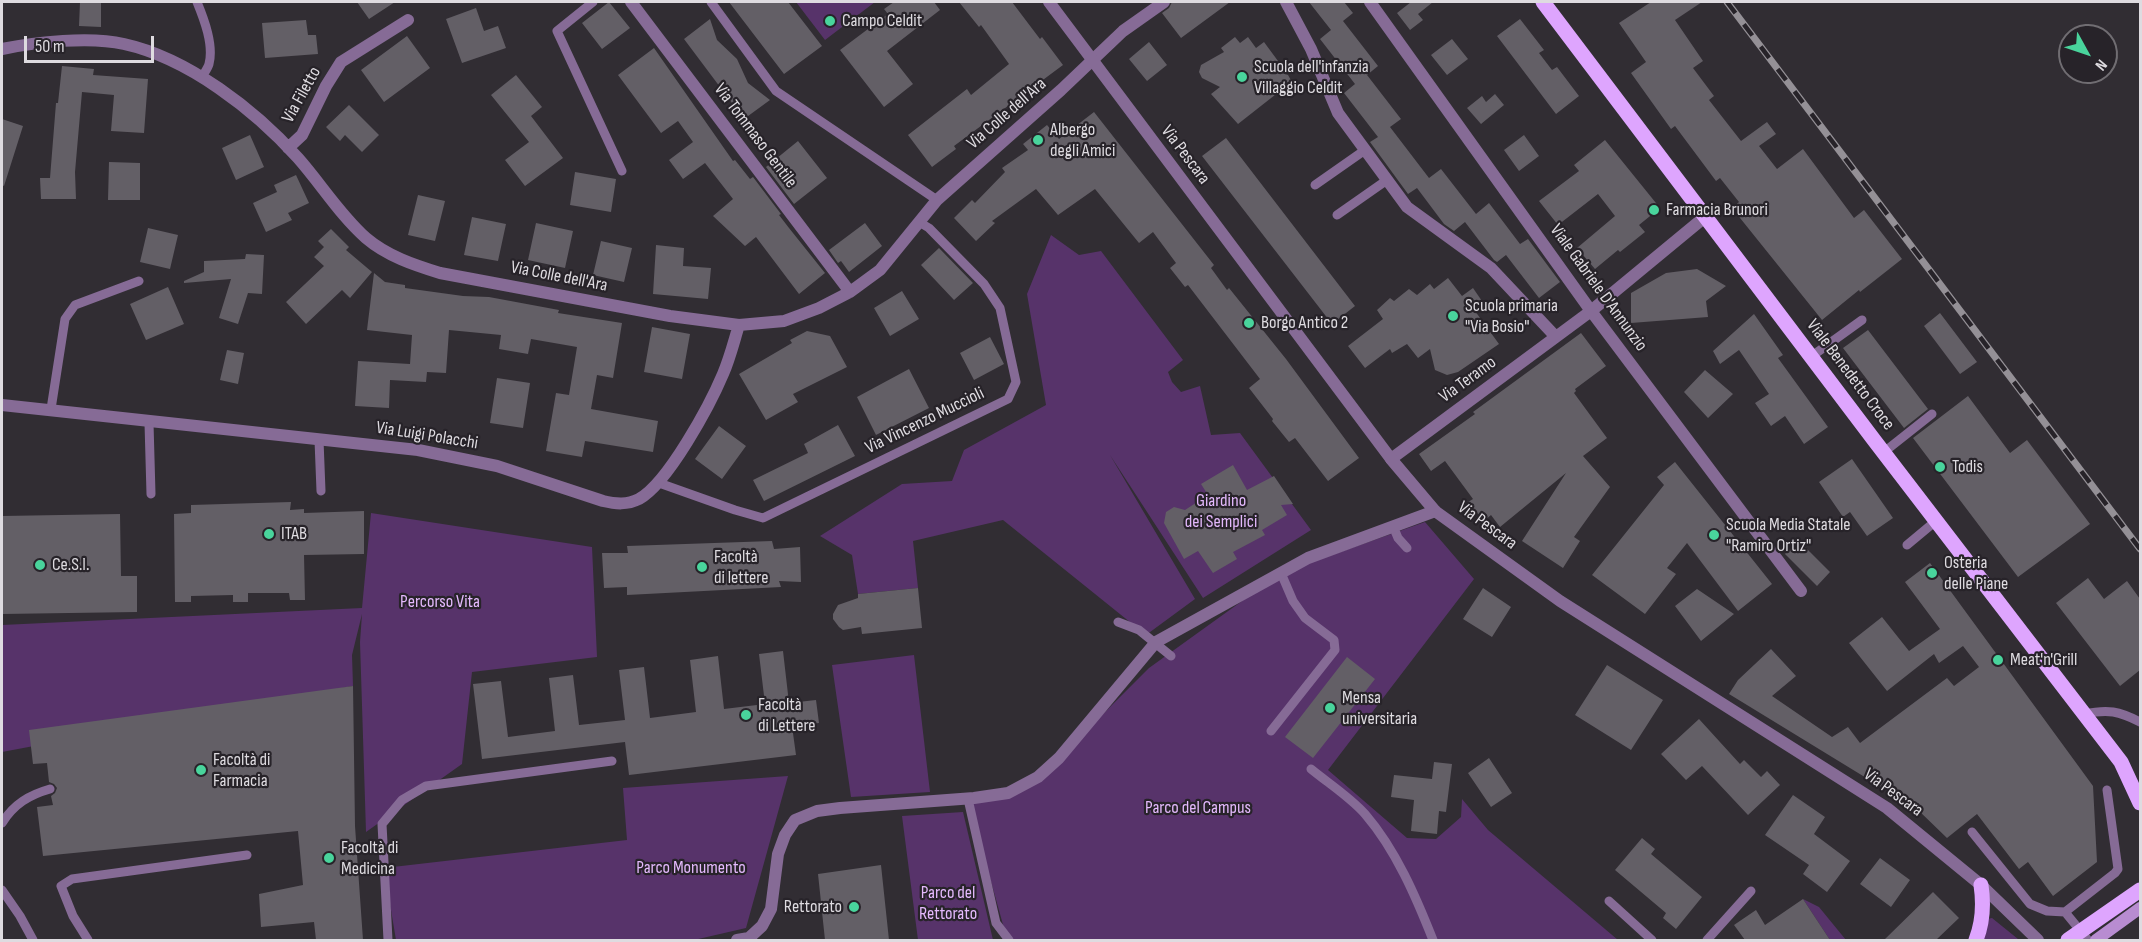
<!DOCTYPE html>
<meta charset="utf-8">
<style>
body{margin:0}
#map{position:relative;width:2142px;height:942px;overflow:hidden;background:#312d33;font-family:"Sofia Sans Condensed",sans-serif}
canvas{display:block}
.frame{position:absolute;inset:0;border:3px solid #dedbe0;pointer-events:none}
.north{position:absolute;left:2058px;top:24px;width:60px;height:60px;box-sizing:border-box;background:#272329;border:2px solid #706d72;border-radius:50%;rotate:130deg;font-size:16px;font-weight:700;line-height:24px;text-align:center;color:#dedbe0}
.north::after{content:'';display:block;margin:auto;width:21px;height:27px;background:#49d49c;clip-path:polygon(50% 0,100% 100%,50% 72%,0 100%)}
.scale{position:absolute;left:24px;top:36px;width:130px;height:27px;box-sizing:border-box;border:3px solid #dedbe0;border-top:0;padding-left:8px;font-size:18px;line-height:21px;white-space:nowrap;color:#dedbe0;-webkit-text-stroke:4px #272329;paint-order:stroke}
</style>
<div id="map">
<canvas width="2142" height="942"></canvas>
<div class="frame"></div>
<div class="north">N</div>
<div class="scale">50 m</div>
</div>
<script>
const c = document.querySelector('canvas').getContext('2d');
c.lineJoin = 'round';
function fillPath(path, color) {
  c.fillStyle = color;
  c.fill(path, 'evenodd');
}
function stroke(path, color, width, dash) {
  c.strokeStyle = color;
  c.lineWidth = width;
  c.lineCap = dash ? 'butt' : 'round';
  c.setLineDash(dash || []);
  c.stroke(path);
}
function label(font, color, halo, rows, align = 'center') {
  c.font = font + ' "Sofia Sans Condensed",sans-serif';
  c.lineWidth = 4.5;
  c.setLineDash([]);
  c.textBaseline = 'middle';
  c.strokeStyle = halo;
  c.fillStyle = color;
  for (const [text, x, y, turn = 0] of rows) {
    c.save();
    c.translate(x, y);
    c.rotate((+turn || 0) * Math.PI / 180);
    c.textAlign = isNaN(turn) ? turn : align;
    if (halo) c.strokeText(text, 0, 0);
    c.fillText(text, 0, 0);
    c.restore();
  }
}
fillPath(new Path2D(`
 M796 2H875L825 40Z
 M1051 235 1079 255 1101 251 1183 360 1168 372 1172 382 1181 392 1200 386 1211 435 1240 433 1311 530 1203 598 1110 455 1195 599 1146 635 1003 520 913 541 918 588 858 594 852 555 820 536 902 484 952 481 964 450 1046 405 1027 294Z
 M371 513 592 547 597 657 472 672 462 764 366 832 360 642 362 614 352 655 353 686 2 752V625L362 608Z
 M1425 522 1474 579 1328 770 1407 838 1436 839 1461 817 1462 799 1488 830 1618 940 1007 939 968 799 1008 793 1059 758 1149 668 1281 573Z
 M914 655 930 792 851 797 832 665Z
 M788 776 746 928 694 940H396L384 868 627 840 623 788Z
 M963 812 993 940H918L902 816Z
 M1803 899 1819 907 1846 940H1830Z
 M1992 918 2018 939V940H1979L1987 919Z`), '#57336a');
fillPath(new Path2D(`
 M80 2H101V27L79 26Z
 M357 2H395L369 19Z
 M609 2 630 28 602 49 582 23Z
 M729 2H788L822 46 784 74Z
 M894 2H934L940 10 887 51 913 84 884 107 840 50 888 14 884 9Z
 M959 2H1012L1040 39 1042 37 1063 65 954 146 956 149 932 167 908 135 967 89 971 95 1009 64 981 25 979 27Z
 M1172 2H1230L1181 38 1162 13 1169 8Z
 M1309 2H1344L1353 13 1343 21 1378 66 1367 75 1401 119 1390 127 1429 178 1441 169 1476 214 1489 203 1520 244 1528 239 1560 282 1539 298 1506 255 1497 262 1494 260 1465 222 1454 231 1444 224 1417 188 1408 194 1370 142 1378 137 1344 93 1355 84 1320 39 1331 30Z
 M1411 2H1433L1418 14 1423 20 1410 30 1397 13Z
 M1651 2H1702L1675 20 1703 61 1693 68 1714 96 1709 100 1741 141 1767 122 1776 134 1759 146 1777 169 1803 149 1854 218 1864 210 1902 259 1860 292 1859 290 1822 320 1732 208 1739 202 1720 178 1716 181 1675 126 1671 129 1631 73 1646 62 1619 23Z
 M476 8 484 31 498 26 506 48 462 63 446 19Z
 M710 19 717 40 737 59 748 83 770 100 744 119 684 39Z
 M1520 19 1544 50 1539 53 1552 70 1557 67 1579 96 1556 114 1497 36Z
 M306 20 308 35H316L318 54 265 58 262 23Z
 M407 36 430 68 384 102 361 70Z
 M1235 37 1240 43 1248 37 1256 48 1264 42 1278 61 1270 68 1288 75 1292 82 1289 88 1280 91 1238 124 1211 94 1220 87 1202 78 1199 72 1201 65 1224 52 1221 48Z
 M1452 39 1468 59 1447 75 1431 55Z
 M1149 42 1167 65 1147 81 1129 59Z
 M654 48 733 161 735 160 750 179 753 177 781 214 779 215 789 228 825 273 799 294 756 237 745 246 713 216 733 199 705 163 683 179 669 160 693 142 678 121 661 133 618 75Z
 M62 66 94 69 93 75 148 79 144 133 111 131 114 95 82 92 75 172 76 199H41L40 178H50L56 103H58Z
 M516 75 542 107 531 116 563 158 525 186 505 160 529 142 491 95Z
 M1495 94 1504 105 1481 124 1467 108 1482 96 1486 102Z
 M349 105 379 135 362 152 345 135 340 141 326 127Z
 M1094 112 1214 265 1211 268 1227 290 1229 288 1286 359 1359 458 1328 481 1295 438 1289 442 1272 421 1273 419 1249 388 1260 379 1188 285 1185 287 1170 268 1176 263 1153 232 1139 243 1095 189 1058 215 1036 189 992 221 995 223 976 241 954 218 972 200 975 203 1005 172 1002 168 1028 150 1023 144 1047 125 1059 139Z
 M2 119 23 126 4 186 2 185Z
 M250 135 264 167 236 180 222 148Z
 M1524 135 1539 156 1519 171 1504 150Z
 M1226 138 1355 306 1332 324 1202 156Z
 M1605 140 1660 208 1639 225 1645 232 1620 252 1618 250 1595 269 1577 248 1615 216 1598 194 1558 225 1539 201 1579 171 1574 165Z
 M798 141 827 178 794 204 766 167Z
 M109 162 140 163V200H108Z
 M575 172 616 179 611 212 570 205Z
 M296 175 309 203 288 213 292 220 266 232 253 203 277 192 274 185Z
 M418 195 445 201 435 241 408 235Z
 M472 217 506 224 498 261 464 255Z
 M536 223 573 231 565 268 528 260Z
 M865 223 882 246 849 272 841 261 838 263 829 250Z
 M148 228 178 235 170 269 140 262Z
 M331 229 349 247 346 250 372 272 350 298 342 290 306 324 286 302 324 266 314 257 324 247 318 241Z
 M601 241 632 248 624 282 593 275Z
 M656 245 684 248 683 266 711 268 708 299 653 294Z
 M939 248 973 283 954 300 921 265Z
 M246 254 264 255 262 294 248 293 238 324 219 318 231 279 184 283V281L204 272V261L245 259Z
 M1697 269 1726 286 1706 301 1708 317 1631 323V293L1666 273Z
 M374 273 385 282 405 285V288L463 296 489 297 559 310 558 313 622 323 613 378 597 375 591 409 658 421 653 452 585 441 582 457 546 451 556 393 569 395 577 347 531 339 528 354 499 349 501 335 449 330 446 373 427 372 426 382 390 380 389 408 355 406 358 361 410 364 412 335 367 330Z
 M1448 278 1462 296 1473 288 1484 304 1475 311 1499 344 1458 372 1447 375 1435 370 1430 349 1418 358 1407 344 1392 353 1390 349 1365 368 1348 346 1383 319 1377 310 1390 298 1394 301 1409 289 1417 295 1430 284 1434 289Z
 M168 287 184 324 146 340 130 304Z
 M902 291 919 319 890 336 874 308Z
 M1940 313 1977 362 1960 374 1924 326Z
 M1754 314 1783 355 1778 358 1828 427 1804 444 1785 416 1771 426 1755 403 1769 394 1739 350 1720 364 1713 351Z
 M652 327 690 334 682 379 644 372Z
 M1868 330 1928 409 1904 428 1843 348Z
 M807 331 830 336 847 367 793 394 798 402 766 420 739 374 792 343 790 340Z
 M1581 333 1606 366 1575 389 1576 391 1574 393 1607 438 1583 456 1610 487 1574 537 1580 541 1563 568 1522 541 1566 473 1500 527 1491 515 1484 521 1468 502 1473 499 1445 461 1431 471 1419 454 1475 414 1473 412Z
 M990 337 1004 364 974 380 960 353Z
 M227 350 244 353 238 384 220 380Z
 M909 369 929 408 876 435 857 397Z
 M1705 370 1733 394 1708 418 1684 392Z
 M497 378 530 383 523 428 490 423Z
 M1968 396 2010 453 2027 440 2090 524 2018 577 1913 438Z
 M838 425 855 456 764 501 753 480 808 453 804 444Z
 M719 426 746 446 722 479 695 459Z
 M1852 459 1893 518 1867 536 1850 512 1843 517 1819 482Z
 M1675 462 1772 584 1738 611 1687 543 1667 568 1676 574 1645 614 1592 575 1664 485 1657 477Z
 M1233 465 1247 490 1274 476 1293 504 1281 505 1287 515 1262 530 1265 535 1233 552 1237 559 1213 573 1198 551 1184 559 1164 523 1166 512 1174 507 1185 510 1208 495 1201 484Z
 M291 502 290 510 304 509V513L364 511V554L304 555 305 600H290L289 593H248V602H233V595L191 596V602H175L174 514 191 513V505Z
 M120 514 121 576H137V612L2 614V516Z
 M1798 540 1830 572 1817 586 1785 554Z
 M772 541 774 549 800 547 801 582 779 581 781 587 627 595V587L604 588 602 553H628L627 546Z
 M1930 563 2093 786 2097 862 2053 896 2028 862 2019 869 1977 814 1947 838 1917 809 1729 694 1738 680 1771 649 1796 676 1772 696 1832 737 1848 727 1860 743 1947 678 1954 686 1979 667 1963 646 1939 663 1934 654 1887 691 1849 643 1882 617 1909 651 1940 629 1905 582Z
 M2088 578 2104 599 2127 581 2140 599V670L2120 686 2056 603Z
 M918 588 922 628 862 634 861 627 843 630 839 627 833 619V614L838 605 858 598V594Z
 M1483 588 1511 607 1492 637 1463 619Z
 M1697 589 1734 614 1701 641 1675 606Z
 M783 651 789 703 816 700 819 723 792 726 796 755 629 775 625 742 482 759 473 684 501 681 508 737 555 731 549 678 573 675 579 725 625 720 619 670 644 667 650 718 696 712 690 660 718 656 724 709 765 704 759 654Z
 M1347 657 1375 679 1313 758 1285 737Z
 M1607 665 1663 700 1631 750 1575 715Z
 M353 686 355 826 363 940H316L314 922 261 927 259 894 303 885 298 831 43 856 37 807 53 805 51 796 55 793 57 788 54 784 49 782 47 763 33 764 29 730Z
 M1699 719 1740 764 1744 760 1761 777 1767 771 1780 785 1748 815 1702 766 1686 780 1661 754Z
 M1489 758 1512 793 1491 807 1468 773Z
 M1434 762 1452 764 1446 812 1439 811 1437 834 1411 831 1414 800 1391 797 1394 775 1432 779Z
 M1793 795 1825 817 1814 834 1850 861 1827 892 1803 874 1809 865 1765 835Z
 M1642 838 1655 849 1651 854 1702 897 1676 929 1663 918 1666 913 1615 870Z
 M1880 858 1910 880 1891 907 1860 884Z
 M881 865 889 940H825L818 874Z
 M1933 892 1959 918 1936 940H1884Z
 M1803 899 1830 940H1745L1734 925 1756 910 1765 925Z`), '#635f66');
stroke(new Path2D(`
 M197 2C204 19 214 45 209 64 208 68 204 73 202 77
 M593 2 557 31 622 171
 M711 2 776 91 937 200
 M1315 185 1365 150
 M1337 215 1387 180
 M1812 356 1862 320
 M51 409 65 319 75 305 139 281
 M149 423 151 494
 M319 440 321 491
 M1884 452 1932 414
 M659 483 735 510 763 518 1008 399 1016 382 1000 308 984 284 929 228 919 222
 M1393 526 1398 538 1407 548
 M1907 545 1937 520
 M1118 622 1139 630 1171 656
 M2084 714C2108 709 2119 711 2140 722
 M1271 731 1335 650 1334 640 1305 618 1293 601 1281 573
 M1311 769C1328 783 1350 797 1365 814 1396 850 1416 897 1433 940
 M968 799 996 923 1009 940
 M2 823C14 804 29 795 50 789
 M1972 832 2030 904 2047 911 2065 912 2115 873 2118 869 2107 790
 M2 890 20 916 33 940
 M1609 901 1652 940
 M2065 912 2088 940
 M88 940 73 916 61 886 72 879 247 855
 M388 940 382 824 402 800 426 786 612 761
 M1707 940 1751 891`), '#866b96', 9);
stroke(new Path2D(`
 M631 2 850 292
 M1286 2 1311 49 1338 113 1407 207 1491 268 1556 337
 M1370 2 1591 311 1801 591
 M2 49C36 42 90 36 124 44 188 58 255 110 298 158 321 184 340 215 366 238 387 256 414 265 440 273L670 316 739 325 784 321 819 308 850 292 880 270 937 200 1061 90 1123 31 1164 2
 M288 148 302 135 326 86 341 62 408 20
 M2 405 418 450 497 466 603 501C616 504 627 505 639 499 668 483 710 405 723 374 730 358 734 341 739 325
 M1391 459 1591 311 1706 216
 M737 940 749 938 762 926 771 909 778 854 785 835 795 820 817 811 840 808 974 798 1008 793 1038 777 1059 758 1156 642 1308 558 1435 511`), '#866b96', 12);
stroke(new Path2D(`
 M1049 2 1391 459 1435 511 1560 601 1887 808 1981 885 2038 940`), '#866b96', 12);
stroke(new Path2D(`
 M2096 940 2140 908`), '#b88cd1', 12);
stroke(new Path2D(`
 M1543 2 1874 440 2121 762 2140 803
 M1976 940C1983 922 1984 905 1981 885
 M2068 940 2140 890`), '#dea5fe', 15);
const rail = new Path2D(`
 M1727 2 2140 549`);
stroke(rail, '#949096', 7);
stroke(rail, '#272329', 4.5, [14]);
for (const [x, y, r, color] of [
 [830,21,6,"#49d49c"],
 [1242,77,6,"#49d49c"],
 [1038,140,6,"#49d49c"],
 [1654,210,6,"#49d49c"],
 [1453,316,6,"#49d49c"],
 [1249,323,6,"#49d49c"],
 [1940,467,6,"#49d49c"],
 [269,534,6,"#49d49c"],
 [1714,535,6,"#49d49c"],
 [40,565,6,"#49d49c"],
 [702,567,6,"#49d49c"],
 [1932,573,6,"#49d49c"],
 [1998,660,6,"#49d49c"],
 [1330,708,6,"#49d49c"],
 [746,715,6,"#49d49c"],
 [201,770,6,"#49d49c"],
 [329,858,6,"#49d49c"],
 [854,907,6,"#49d49c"]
]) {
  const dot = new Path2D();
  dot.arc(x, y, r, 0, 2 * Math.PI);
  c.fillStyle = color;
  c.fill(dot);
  stroke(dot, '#272329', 2);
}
label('18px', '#dedbe0', '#272329', [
 ["Campo Celdit",842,21],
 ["Scuola dell'infanzia",1254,67],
 ["Villaggio Celdit",1254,88],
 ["Albergo",1050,130],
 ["degli Amici",1050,151],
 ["Farmacia Brunori",1666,210],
 ["Scuola primaria",1465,306],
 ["\"Via Bosio\"",1465,327],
 ["Borgo Antico 2",1261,323],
 ["Todis",1952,467],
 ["Scuola Media Statale",1726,525],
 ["\"Ramiro Ortiz\"",1726,546],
 ["ITAB",281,534],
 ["Facoltà",714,557],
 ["di lettere",714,578],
 ["Osteria",1944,563],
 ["delle Piane",1944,584],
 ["Ce.S.I.",52,565],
 ["Meat'n'Grill",2010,660],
 ["Mensa",1342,698],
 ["universitaria",1342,719],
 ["Facoltà",758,705],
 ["di Lettere",758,726],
 ["Facoltà di",213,760],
 ["Farmacia",213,781],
 ["Facoltà di",341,848],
 ["Medicina",341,869],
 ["Rettorato",842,907,"right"]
], 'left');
label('18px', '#dedbe0', '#272329', [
 ["Via Filetto",302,95,-61],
 ["Via Colle dell'Ara",1007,114,-41],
 ["Via Tommaso Gentile",755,136,53],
 ["Via Pescara",1185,155,53],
 ["Via Colle dell'Ara",559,277,11],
 ["Viale Gabriele D'Annunzio",1598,288,54],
 ["Viale Benedetto Croce",1850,375,53],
 ["Via Teramo",1468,380,-36],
 ["Via Vincenzo Muccioli",925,421,-26],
 ["Via Luigi Polacchi",427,436,9],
 ["Via Pescara",1487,526,36],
 ["Via Pescara",1893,793,36]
]);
label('18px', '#e4b9fd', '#272329', [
 ["Giardino",1221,501],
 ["dei Semplici",1221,522],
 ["Percorso Vita",440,602],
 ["Parco del Campus",1198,808],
 ["Parco Monumento",691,868],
 ["Parco del",948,893],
 ["Rettorato",948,914]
]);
</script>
